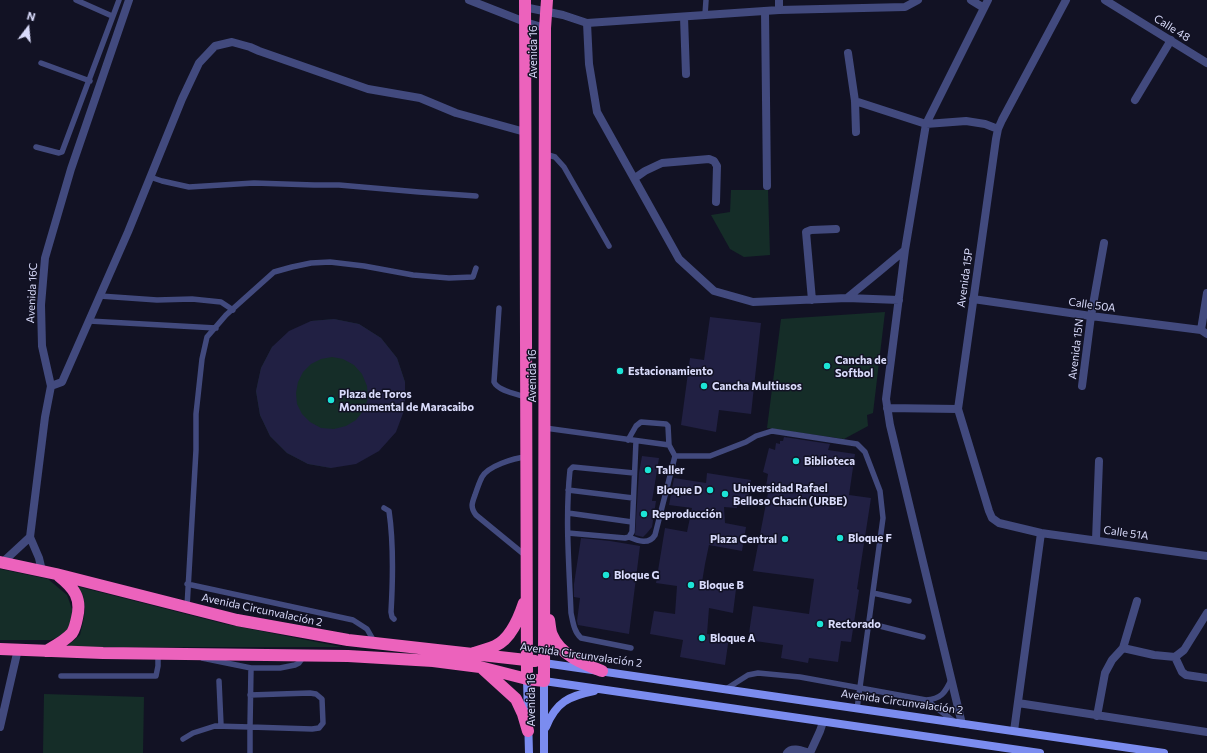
<!DOCTYPE html>
<meta charset="utf-8">
<style>
body{margin:0}
#map{position:relative;width:1207px;height:753px;overflow:hidden;background:#121224;font-family:Commissioner,sans-serif}
canvas{display:block}
.north{position:absolute;left:8px;top:8px;width:40px;height:40px;-webkit-text-stroke:3px #121224;paint-order:stroke;rotate:16deg;font-size:11px;font-weight:700;line-height:16px;text-align:center;color:#d9dbfb}
.north::after{content:'';display:block;margin:auto;width:14px;height:18px;background:#d9dbfb;clip-path:polygon(50% 0,100% 100%,50% 72%,0 100%)}
</style>
<div id="map">
<canvas width="1207" height="753"></canvas>
<div class="north">N</div>
</div>
<script>
const c = document.querySelector('canvas').getContext('2d');
c.lineJoin = 'round';
function fillPath(path, color) {
  c.fillStyle = color;
  c.fill(path, 'evenodd');
}
function stroke(path, color, width, dash) {
  c.strokeStyle = color;
  c.lineWidth = width;
  c.lineCap = dash ? 'butt' : 'round';
  c.setLineDash(dash || []);
  c.stroke(path);
}
function label(font, color, halo, rows, align = 'center') {
  c.font = font + ' Commissioner,sans-serif';
  c.lineWidth = 3;
  c.setLineDash([]);
  c.textBaseline = 'middle';
  c.strokeStyle = halo;
  c.fillStyle = color;
  for (const [text, x, y, turn = 0] of rows) {
    c.save();
    c.translate(x, y);
    c.rotate((+turn || 0) * Math.PI / 180);
    c.textAlign = isNaN(turn) ? turn : align;
    if (halo) c.strokeText(text, 0, 0);
    c.fillText(text, 0, 0);
    c.restore();
  }
}
fillPath(new Path2D(`
 M731 190H768L770 255 744 257 730 249 711 215 730 212Z
 M885 312 873 413 867 415 868 426 844 439 767 428 781 319Z
 M334 319 359 324 381 338 397 358 405 382V408L331 468 308 464 287 453 270 436 260 415 256 391 261 368 272 347 311 321Z
 M0 569 48 579 67 595 72 609V623L65 634 51 640H0Z
 M76 586 225 624 342 647H66L80 635 83 622 85 609 83 595Z
 M44 694 144 697 143 753H43Z`), '#152d28');
fillPath(new Path2D(`
 M710 317 761 323 751 414 719 410 716 432 681 425 690 358 704 360Z
 M334 319 359 324 381 338 397 358 405 382V408L396 432 379 451 356 464 331 468 308 464 287 453 270 436 260 415 256 391 261 368 272 347 289 331 311 321ZM332 357 343 359 354 365 362 374 367 386 368 398 364 410 356 420 346 426 334 429 321 428 310 422 302 414 297 404 296 393 298 382 303 372 311 364 321 359Z
 M784 437 830 444 828 450 855 454 849 495 871 498 857 589 859 590 851 642 841 641 838 662 809 658 808 663 781 658 783 645 748 640 753 606 809 614 814 579 753 571 768 493H765L768 474 763 472 769 448 775 450 776 443 780 444V441H783Z
 M642 456 659 458 652 501H656L652 527 647 533 643 537 635 535 639 473Z
 M707 473 751 480 748 499 737 498V508L724 507 725 523 746 527 742 551 709 545 705 564 702 582 736 589 733 613 709 608 707 634 729 637 725 665 680 657 683 640 650 634 654 611 675 614 677 586 656 583 665 528 687 532 692 508 669 505 674 478 706 483Z
 M581 538 610 541 640 546 629 634 578 625 577 621 580 598 574 597V584Z`), '#212043');
stroke(new Path2D(`
 M76 0 112 16
 M705 15 706 0
 M41 63 90 81
 M36 147 59 153 62 152 119 0
 M545 154 555 157 564 167 609 246
 M150 177 162 181 189 187 254 183 314 185H339L419 192 476 196
 M100 296 157 300 192 299 221 302 233 310
 M499 308 494 382C498 391 517 394 526 397
 M89 321 216 328
 M545 428 669 445 675 456 655 535C649 545 638 541 629 537
 M628 440 636 426 641 422 666 424 668 426 669 445
 M675 456H710L746 442 756 436 772 431 857 444 865 452 880 491 883 518 857 709
 M568 490 633 498
 M384 508 389 511C394 545 393 578 391 612L392 617 394 619
 M568 513 632 522
 M568 533 625 538 629 537 632 532 636 441
 M526 556 476 515C470 507 472 503 475 495 477 489 479 483 482 477 488 466 514 458 526 457
 M187 584 353 620 367 629 375 643
 M873 593 909 601
 M187 607 196 450V414L202 359 207 337 226 315 274 272 292 267 311 263 330 262 364 266 413 275 449 278 473 277 476 268
 M868 623 923 637
 M631 648 581 638C574 632 573 622 571 613 569 566 565 517 570 470L573 467 634 473
 M202 658 251 668H280L295 665 299 663 304 656
 M61 676H156L158 666V654
 M219 681 221 725
 M726 689 748 675 758 673 800 677 926 700 955 722
 M250 695 310 693 316 694 322 699 323 723 319 728 312 729 250 727 251 668
 M926 700C941 699 945 693 951 680
 M183 739 193 733 215 726 250 727V753`), '#424a7e', 5.5);
stroke(new Path2D(`
 M469 0 525 22 545 28
 M779 0V10
 M971 0 984 8
 M1066 0 1002 120 998 129 996 139 958 409 989 511 992 518 999 523 1041 533 1207 556
 M1105 0 1207 63
 M524 7 563 15 587 23 589 64 597 112 679 259 714 291 753 302 847 298 880 271 905 250 926 124 988 0
 M765 11 767 186
 M684 17 686 74
 M587 23 779 10 905 7 918 0
 M848 53 855 101 856 132
 M1135 100 1171 40
 M855 101 926 124 966 121 985 124 998 129
 M635 178 645 171 662 163 709 159 714 161 717 166 716 202
 M905 250 886 399 890 425 962 724
 M847 298 899 300
 M973 299 1091 316 1201 330 1207 334
 M812 300 806 232 811 230 836 229
 M1201 330 1207 293
 M51 386 62 382 128 232 182 99 199 63 215 46 232 42 250 47 259 51 368 89 420 98 456 113 525 132
 M1082 386 1091 316 1104 243
 M887 408 958 409
 M1096 540 1099 461
 M3 562 30 537
 M42 571 39 558 30 537 45 417 51 386 42 346 41 305 45 258 71 169 129 0
 M1123 648 1154 655 1175 657 1184 650 1207 613
 M1175 657 1182 672 1186 675 1207 678
 M1018 703 1207 732
 M1097 716 1105 673 1112 660 1123 648 1137 601
 M0 727 18 649
 M1014 731 1041 533
 M787 753C792 746 803 751 810 753L820 731 823 722`), '#424a7e', 8);
stroke(new Path2D(`
 M544 663 1164 753
 M527 679 529 753
 M546 727C556 702 569 696 594 691
 M544 753V681L1040 753`), '#7b8cef', 8);
stroke(new Path2D(`
 M525 0 527 679
 M0 562 56 574 237 620 348 640 535 661
 M549 620C550 625 550 631 552 635 560 655 584 664 602 671
 M0 649 103 653 348 656 433 661 480 667 527 679 544 681 545 28 547 0
 M46 651C55 646 65 641 72 633 75 628 76 623 77 618 82 598 74 588 59 576
 M474 653C481 651 488 649 495 646 511 639 519 618 524 603
 M483 669 516 699 523 714 528 731`), '#ec62bc', 12);
for (const [x, y, r, color] of [
 [827,366,4,"#1ce4d6"],
 [620,371,4,"#1ce4d6"],
 [704,386,4,"#1ce4d6"],
 [331,400,4,"#1ce4d6"],
 [796,461,4,"#1ce4d6"],
 [648,470,4,"#1ce4d6"],
 [710,490,4,"#1ce4d6"],
 [725,494,4,"#1ce4d6"],
 [644,514,4,"#1ce4d6"],
 [840,538,4,"#1ce4d6"],
 [785,539,4,"#1ce4d6"],
 [606,575,4,"#1ce4d6"],
 [691,585,4,"#1ce4d6"],
 [820,624,4,"#1ce4d6"],
 [702,638,4,"#1ce4d6"]
]) {
  const dot = new Path2D();
  dot.arc(x, y, r, 0, 2 * Math.PI);
  c.fillStyle = color;
  c.fill(dot);
  stroke(dot, '#121224', 1.5);
}
label('11px', '#d9dbfb', '#121224', [
 ["Calle 48",1172,28,32],
 ["Avenida 16",533,52,-90],
 ["Avenida 15P",965,278,-82],
 ["Avenida 16C",32,293,-87],
 ["Calle 50A",1092,305,8],
 ["Avenida 15N",1076,349,-83],
 ["Avenida 16",532,376,-90],
 ["Calle 51A",1126,533,8],
 ["Avenida Circunvalación 2",262,610,12],
 ["Avenida Circunvalación 2",581,655,8],
 ["Avenida 16",531,700,-90],
 ["Avenida Circunvalación 2",902,702,8]
]);
label('bold 11px', '#d9dbfb', '#121224', [
 ["Cancha de",835,360],
 ["Softbol",835,373],
 ["Estacionamiento",628,371],
 ["Cancha Multiusos",712,386],
 ["Plaza de Toros",339,394],
 ["Monumental de Maracaibo",339,407],
 ["Biblioteca",804,461],
 ["Taller",656,470],
 ["Universidad Rafael",733,488],
 ["Belloso Chacín (URBE)",733,501],
 ["Bloque D",702,490,"right"],
 ["Reproducción",652,514],
 ["Bloque F",848,538],
 ["Plaza Central",777,539,"right"],
 ["Bloque G",614,575],
 ["Bloque B",699,585],
 ["Rectorado",828,624],
 ["Bloque A",710,638]
], 'left');
</script>
